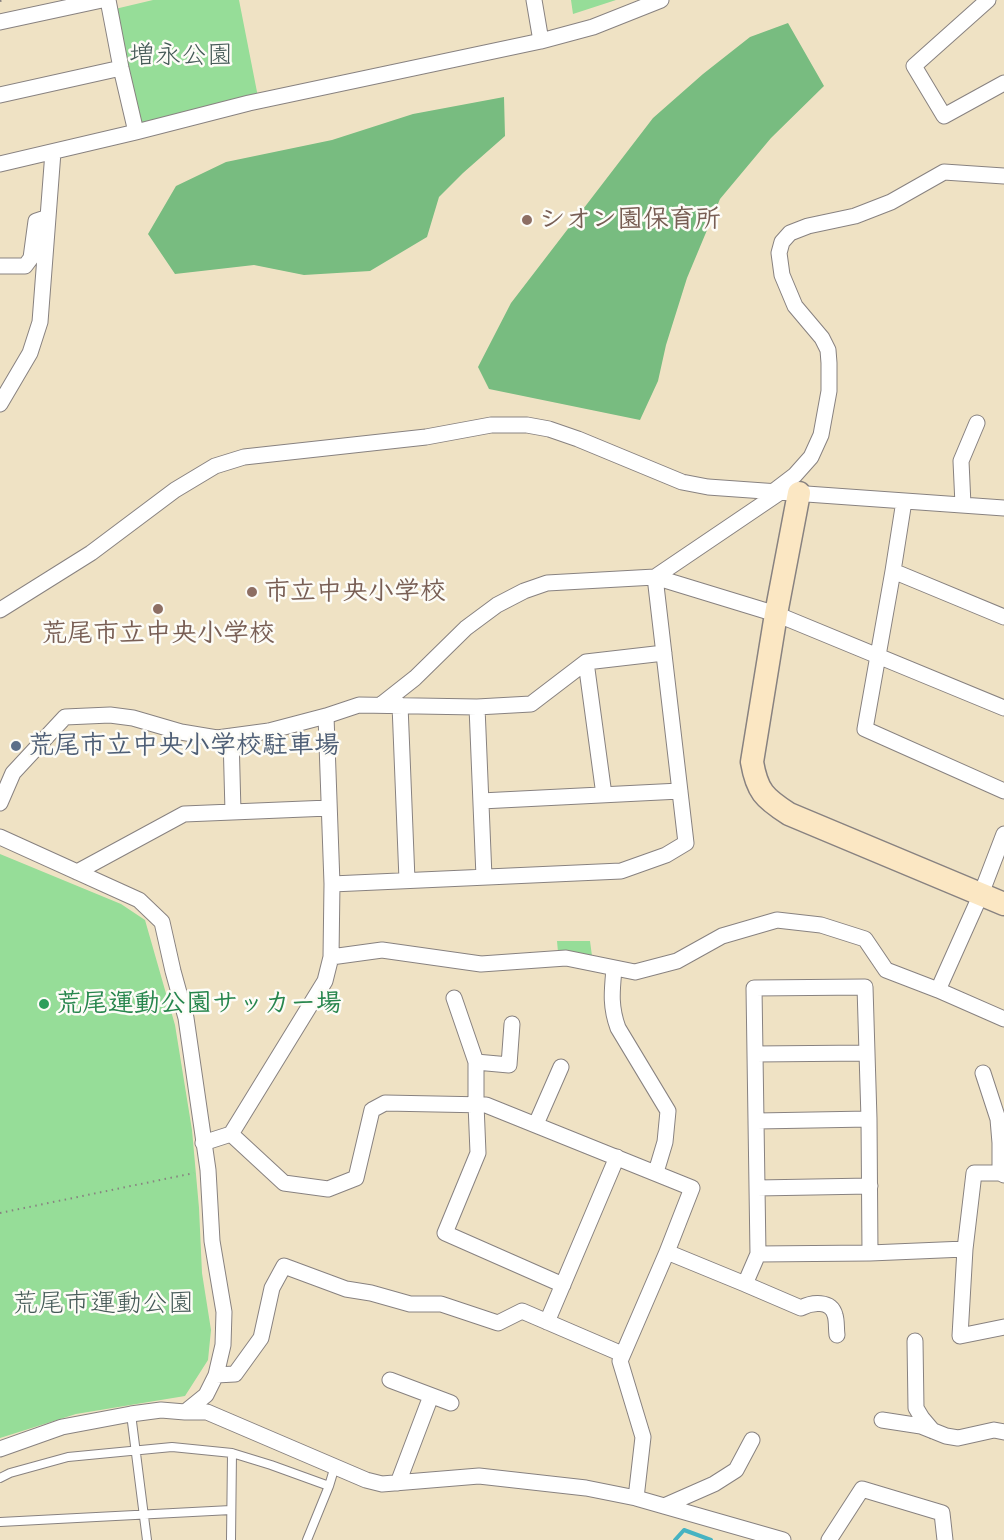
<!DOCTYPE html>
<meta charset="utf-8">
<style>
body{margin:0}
canvas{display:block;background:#efe2c4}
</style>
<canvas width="1004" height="1540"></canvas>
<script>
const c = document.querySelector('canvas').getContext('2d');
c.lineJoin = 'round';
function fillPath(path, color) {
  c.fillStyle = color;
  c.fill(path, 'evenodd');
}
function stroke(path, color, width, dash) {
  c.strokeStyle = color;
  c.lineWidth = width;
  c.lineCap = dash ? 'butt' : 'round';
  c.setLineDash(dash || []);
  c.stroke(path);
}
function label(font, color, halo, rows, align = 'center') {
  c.font = font + ' Caveat,"Klee One",sans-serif';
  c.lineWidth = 5;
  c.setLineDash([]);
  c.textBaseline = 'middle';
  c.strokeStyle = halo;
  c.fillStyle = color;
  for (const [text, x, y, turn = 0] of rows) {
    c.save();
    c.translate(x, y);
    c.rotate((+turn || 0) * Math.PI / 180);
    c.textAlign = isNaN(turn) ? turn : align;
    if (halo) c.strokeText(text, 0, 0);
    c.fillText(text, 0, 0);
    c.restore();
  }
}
fillPath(new Path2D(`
 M153 0H239L258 97 136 124 115 9Z
 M571 0H616L573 14Z
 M0 854 121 904 145 920 175 1025 192 1130 199 1208 202 1273 211 1330 208 1360 185 1396 76 1414 0 1438Z
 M557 941H590L592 956 558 952Z`), '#96dd98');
fillPath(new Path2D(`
 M788 23 824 86 771 138 720 199 687 278 666 345 658 381 640 420 489 389 478 367 511 303 653 118 703 74 750 37Z
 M504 97 505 136 463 173 439 197 427 237 370 271 304 275 254 265 175 274 148 234 176 186 226 162 332 140 413 114Z`), '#78bc80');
stroke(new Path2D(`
 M675 1540 684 1530 711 1540`), '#46b3c2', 4);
const lane = new Path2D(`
 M131 1414 147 1540
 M0 1478 10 1473 68 1457 172 1447 232 1453 271 1465 329 1486
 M0 1522 231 1510
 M231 1540 232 1453
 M307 1540 329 1486 335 1466`);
const street = new Path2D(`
 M108 0 121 68 136 132
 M534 0 541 41
 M988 0 914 66 944 116 1004 83
 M0 22 102 0
 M0 95 121 68
 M0 164 136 132 249 103 541 41 593 27 661 0
 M0 266H25L31 258 36 221 48 217
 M0 404 30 353 40 322 53 152
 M774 491 795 475 811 457 821 435 829 391V363L828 350 822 338 795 306 782 275 779 253 782 242 790 233 808 226 855 216 891 202 944 172 1004 176
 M904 501 893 571 865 729 1004 791
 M963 505 961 461 977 423
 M893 571 1004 617
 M655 577 782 491
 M0 610 91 553 175 490 215 466 244 457 426 437 491 425H527L549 429 578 439 682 482 708 487 1004 508
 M586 662 604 795
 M382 704 415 678 466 628 497 605 524 591 547 583 655 577 776 614 1004 708
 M400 705 407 880
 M477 707 484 877
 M231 736 233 812
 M481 801 680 791
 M0 803 13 773 65 717 110 715 133 718 181 732 217 738 269 731 326 716 359 705 477 707 531 704 586 662 664 653
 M0 837 139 900 162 922 173 971 186 1018 208 1170 212 1241 224 1312 223 1345 216 1375 206 1395 185 1412
 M77 872 184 814 329 808
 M332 884 621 871 666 855 686 843 655 577
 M331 957 382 950 481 964 566 958 635 972 677 961 722 936 777 920 821 925 865 939 886 970 938 990 1004 1019
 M614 969C612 991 610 1006 618 1028L668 1111 665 1142 656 1172
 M938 990 981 894 1004 834
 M454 998 476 1062V1104L478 1153 445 1233 563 1285
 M755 1054 867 1053
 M476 1062 509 1065 512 1024
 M983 1073 998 1119 1000 1143V1173
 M757 1121 869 1119
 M536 1124 561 1067
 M231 1134 284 1183 328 1189 356 1178 372 1110 385 1103 486 1105 692 1188 667 1252 620 1361 643 1437 636 1498
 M203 1143 231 1134 325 981 331 957 332 884 326 716
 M1004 1175 1000 1173H974L965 1249 960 1336 1004 1327
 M757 1188 870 1186
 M667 1252 745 1284 758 1254 754 988 865 987 869 1119 870 1253
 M758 1254 870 1253 965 1249
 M745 1284 801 1308C812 1302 831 1300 835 1315 837 1321 836 1328 837 1335
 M547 1322 617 1157
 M915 1341 916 1408 922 1418 933 1431
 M216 1375 235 1374 261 1338 272 1288 284 1266 346 1289 371 1293 410 1304H441L498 1323 522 1311 622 1354
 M390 1380 451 1403
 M882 1420 921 1426 946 1436 958 1438 994 1430 1004 1432
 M0 1449 62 1427 131 1414 161 1410 185 1412H207L366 1480 382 1484 479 1476 586 1488 636 1498 783 1540
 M398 1483 431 1396
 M664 1506 714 1484 736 1470 752 1440
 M829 1540 862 1489 942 1513 945 1540`);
const secondary = new Path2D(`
 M799 493 776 614 752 762C757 791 764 798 789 814L1004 904`);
stroke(lane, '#888280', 10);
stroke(street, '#888280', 17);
stroke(secondary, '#888280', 25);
stroke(new Path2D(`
 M0 1 5 0
 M0 1213 194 1173`), '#888280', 2, [1.5, 4.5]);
stroke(lane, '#fff', 8);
stroke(street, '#fff', 15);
stroke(secondary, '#fbe7c3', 22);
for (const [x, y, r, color] of [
 [527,220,6,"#8d6e63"],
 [252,592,6,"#8d6e63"],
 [158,609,6,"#8d6e63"],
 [16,746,6,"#5c6f8a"],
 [44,1004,6,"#2e9e5b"]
]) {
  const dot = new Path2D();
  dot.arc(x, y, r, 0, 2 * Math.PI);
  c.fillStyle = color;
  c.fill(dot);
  stroke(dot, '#fdfcf7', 2);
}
label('26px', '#455a57', '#fdfcf7', [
 ["増永公園",181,56],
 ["荒尾市運動公園",103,1304]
]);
label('bold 26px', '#785e54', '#fdfcf7', [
 ["シオン園保育所",539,220],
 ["市立中央小学校",264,592],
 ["荒尾市立中央小学校",158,634,"center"]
], 'left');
label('bold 26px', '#4e5e75', '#fdfcf7', [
 ["荒尾市立中央小学校駐車場",28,746]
], 'left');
label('bold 26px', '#27864d', '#fdfcf7', [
 ["荒尾運動公園サッカー場",56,1004]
], 'left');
</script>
